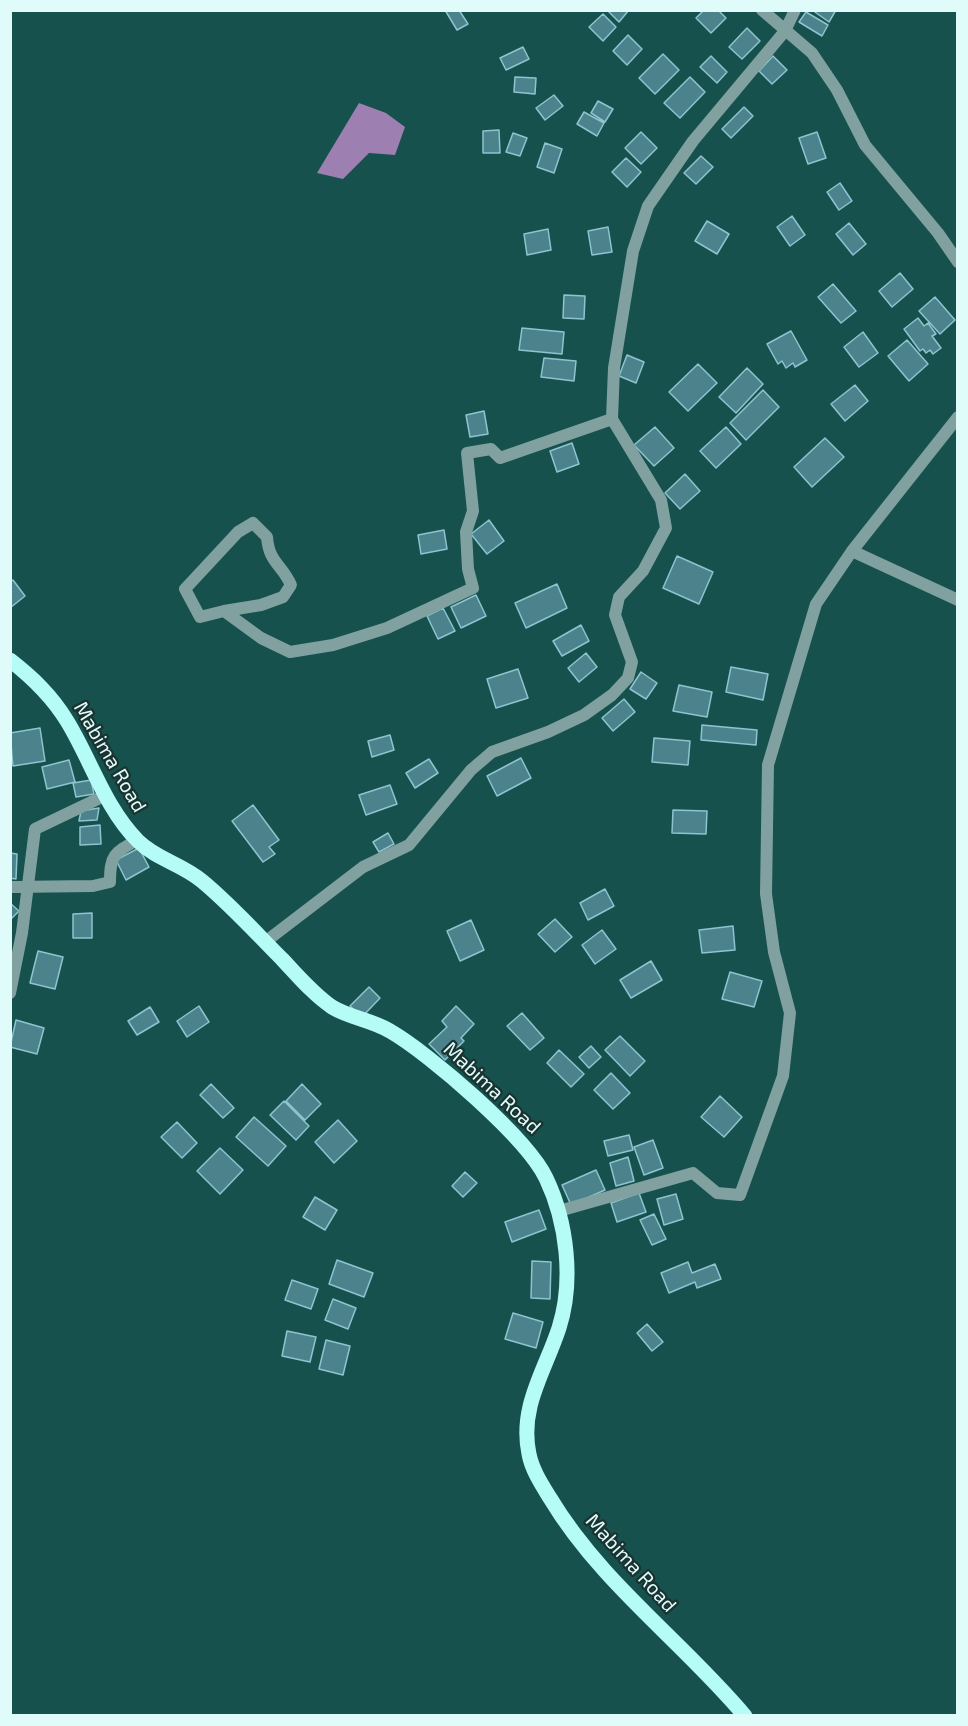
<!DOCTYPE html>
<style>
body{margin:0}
#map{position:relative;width:968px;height:1726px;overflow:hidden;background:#16514e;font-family:"Exo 2",sans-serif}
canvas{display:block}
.frame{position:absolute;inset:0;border:12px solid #e0fcfa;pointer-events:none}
</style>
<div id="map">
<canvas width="968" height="1726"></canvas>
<div class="frame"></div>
</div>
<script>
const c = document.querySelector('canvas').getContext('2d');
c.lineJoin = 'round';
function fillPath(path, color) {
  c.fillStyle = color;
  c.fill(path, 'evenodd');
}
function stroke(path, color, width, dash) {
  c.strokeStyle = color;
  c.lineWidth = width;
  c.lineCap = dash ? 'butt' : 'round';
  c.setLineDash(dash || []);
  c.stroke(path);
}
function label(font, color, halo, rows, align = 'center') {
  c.font = font + ' "Exo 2",sans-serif';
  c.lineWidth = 4.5;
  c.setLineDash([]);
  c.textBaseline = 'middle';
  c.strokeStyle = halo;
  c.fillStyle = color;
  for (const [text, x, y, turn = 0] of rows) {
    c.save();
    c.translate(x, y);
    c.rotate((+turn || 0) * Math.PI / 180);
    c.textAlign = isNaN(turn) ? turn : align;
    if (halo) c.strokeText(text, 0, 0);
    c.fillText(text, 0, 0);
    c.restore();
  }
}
fillPath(new Path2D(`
 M359 103 386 113 405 127 395 155 369 153 343 179 317 173Z`), '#9d7fb2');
const building = new Path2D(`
 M445 10H459L468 24 457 30Z
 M607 10H629L619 22Z
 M704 10H718L726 18 711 33 696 18Z
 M812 10H836L829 22Z
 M806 12 828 25 822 36 799 22Z
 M603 14 616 27 603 41 589 27Z
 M747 28 760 41 742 59 729 47Z
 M628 35 642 49 627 65 613 51Z
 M523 47 529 59 506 70 500 58Z
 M663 54 679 70 655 94 639 78Z
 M711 56 727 72 717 83 700 67Z
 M773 56 787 70 772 84 759 71Z
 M515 77 536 78 535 94 514 92Z
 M690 77 705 92 680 118 664 103Z
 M554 95 563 106 545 120 536 108Z
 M598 101 613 109 605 122 591 113Z
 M744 107 753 116 731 138 722 129Z
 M584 112 604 123 597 136 577 124Z
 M499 130 500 153H483V131Z
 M641 132 657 148 641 164 625 148Z
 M817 132 826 158 808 164 799 138Z
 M513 133 527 138 520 156 506 152Z
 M545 143 562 149 554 173 537 167Z
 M701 156 713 167 696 184 684 173Z
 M626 158 641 172 627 187 612 172Z
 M840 183 852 201 839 210 827 192Z
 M792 216 805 235 790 246 777 227Z
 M707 221 729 234 717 254 695 241Z
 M849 223 866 244 853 255 836 234Z
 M608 227 612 252 592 255 588 231Z
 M548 229 551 250 527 255 524 234Z
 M900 273 913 289 892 307 879 291Z
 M833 284 856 311 841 323 818 297Z
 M564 295 585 296 584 319 563 318Z
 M935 297 955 320 940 334 919 311Z
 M918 318 924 326 928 323 936 334 932 336 941 348 933 354 930 350 926 353 923 349 920 351 904 329Z
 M522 328 564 332 562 354 519 350Z
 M791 331 807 360 795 367 793 363 786 368 782 361 778 364 767 344Z
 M863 332 878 353 859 367 844 347Z
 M907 340 928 364 909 381 888 356Z
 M627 355 644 362 636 383 619 376Z
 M544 358 576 361 574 381 541 377Z
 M698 364 717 383 688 411 669 392Z
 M747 368 763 384 736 413 719 397Z
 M855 385 868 401 845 421 831 404Z
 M763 390 779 407 746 440 730 423Z
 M484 411 488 434 470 437 466 415Z
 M655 427 674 448 654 466 634 445Z
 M726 427 741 444 716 468 700 451Z
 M825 438 844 457 812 487 794 467Z
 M572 443 579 464 557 472 550 451Z
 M685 474 700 491 680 509 665 493Z
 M489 520 504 541 487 554 471 534Z
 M444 530 447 549 421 554 418 535Z
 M677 556 713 572 699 604 663 588Z
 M13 580 25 596 10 608V582Z
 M557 584 567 608 526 628 515 603Z
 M476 595 486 616 461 628 451 607Z
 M443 608 455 631 438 639 427 616Z
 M581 625 589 641 562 656 553 641Z
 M586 653 597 667 579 682 568 668Z
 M731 667 768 674 763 700 726 692Z
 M518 669 528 698 496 708 487 679Z
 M641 672 657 683 646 699 630 689Z
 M679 685 712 692 707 717 673 711Z
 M624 699 635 712 613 731 602 718Z
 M702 725 757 730 756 745 701 740Z
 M40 728 45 761 13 766 10 733Z
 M390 735 394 750 372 757 368 741Z
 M654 738 690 741 688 765 652 762Z
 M521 758 531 778 497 796 487 776Z
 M429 759 438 773 415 788 406 773Z
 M69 760 75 782 47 789 42 767Z
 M91 780 94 794 76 797 73 783Z
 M390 785 397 804 366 815 359 795Z
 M253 805 279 840 269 847 275 854 263 862 232 821Z
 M99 808 97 820 79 821 81 811Z
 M673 810 707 811 706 834 672 833Z
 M100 825 101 844 80 845V827Z
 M388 833 394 844 379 852 373 842Z
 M139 848 149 867 126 880 116 860Z
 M10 853 17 854 16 879 10 878Z
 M605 889 614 906 588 920 580 903Z
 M10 903 19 911 10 920Z
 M92 913V938H73V914Z
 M555 919 572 937 555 952 538 934Z
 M471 920 484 950 460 961 447 931Z
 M733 926 735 950 702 953 699 930Z
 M602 930 616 949 595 964 582 945Z
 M38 951 63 957 55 989 30 983Z
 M651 961 662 980 631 998 620 980Z
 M730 972 762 981 754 1007 722 999Z
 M369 987 380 998 362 1017 350 1006Z
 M199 1006 209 1022 187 1037 177 1021Z
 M456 1006 474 1024 461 1038 464 1041 445 1060 429 1044 447 1027 442 1021Z
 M150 1007 159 1022 137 1035 128 1021Z
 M522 1013 544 1038 530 1050 507 1026Z
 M16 1020 44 1028 37 1054 10 1047Z
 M620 1036 645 1061 630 1076 605 1050Z
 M591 1046 601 1057 589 1068 579 1057Z
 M559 1050 584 1074 571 1087 547 1063Z
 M611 1073 630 1093 613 1109 594 1090Z
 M211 1084 234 1108 223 1118 200 1095Z
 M302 1084 321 1104 305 1120 286 1101Z
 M720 1096 742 1117 724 1137 701 1117Z
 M284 1101 309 1126 296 1140 270 1115Z
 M254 1117 286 1146 268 1166 236 1137Z
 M338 1120 357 1141 334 1163 315 1142Z
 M177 1122 197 1143 182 1158 161 1137Z
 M629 1135 633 1150 608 1156 604 1141Z
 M653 1140 663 1168 644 1175 634 1147Z
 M220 1148 243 1170 220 1194 197 1171Z
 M628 1157 634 1181 616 1186 610 1163Z
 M596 1170 605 1190 571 1205 562 1185Z
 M465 1172 477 1183 463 1197 452 1186Z
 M639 1193 646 1212 617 1222 611 1203Z
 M676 1194 683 1219 664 1225 657 1199Z
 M315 1197 337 1210 325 1230 303 1217Z
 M539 1210 546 1229 512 1242 505 1222Z
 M654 1214 666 1239 652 1245 640 1220Z
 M337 1260 373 1273 364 1297 329 1284Z
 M532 1261 551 1262 550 1299 531 1298Z
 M688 1262 692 1273 715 1264 721 1279 697 1288 695 1282 669 1293 661 1273Z
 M292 1280 318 1289 311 1309 285 1300Z
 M333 1299 356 1308 348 1329 325 1320Z
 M513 1313 543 1322 536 1348 505 1339Z
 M647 1324 663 1342 652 1351 637 1333Z
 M287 1331 316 1337 310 1362 282 1356Z
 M326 1340 350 1346 343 1375 319 1369Z`);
fillPath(building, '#4c828c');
stroke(building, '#8dc4cf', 1.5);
stroke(new Path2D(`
 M762 10 812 53 837 90 865 145 938 233 958 262
 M852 551 958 600
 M224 611 200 617 185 589 238 532 253 523 267 537C269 563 281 563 291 585L283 597 261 605 224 611 261 638 290 652 333 645 387 628 473 588 468 569 466 532 473 511 467 453 491 449 500 458 612 419
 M10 887 93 886 110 882C110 855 114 853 137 840
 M265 942 363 867 409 845 471 770 492 752 548 732 584 715 612 695 628 678 632 662 615 615 619 597 643 571 666 528 661 500 612 419 614 368 633 251 648 206 693 141 785 31 795 10
 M10 993 22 933 35 829 106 795
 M559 1211 693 1173 717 1193 740 1195 783 1076 790 1013 774 952 766 894 768 765 816 604 852 551 958 417`), '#80a19f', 12);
stroke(new Path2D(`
 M10 660C33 678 52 696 67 721 91 760 105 808 138 841 156 859 182 864 202 881 230 904 256 933 282 959 298 976 313 994 332 1007 350 1018 372 1020 390 1031 430 1054 527 1138 546 1178 567 1222 574 1281 559 1328 545 1371 519 1407 529 1454 532 1470 542 1485 550 1498 601 1583 682 1641 745 1716`), '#b5fbf6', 15);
label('20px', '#e0fcfa', '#1a3230', [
 ["Mabima Road",110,757,60],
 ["Mabima Road",492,1088,43],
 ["Mabima Road",631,1563,48]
]);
</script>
